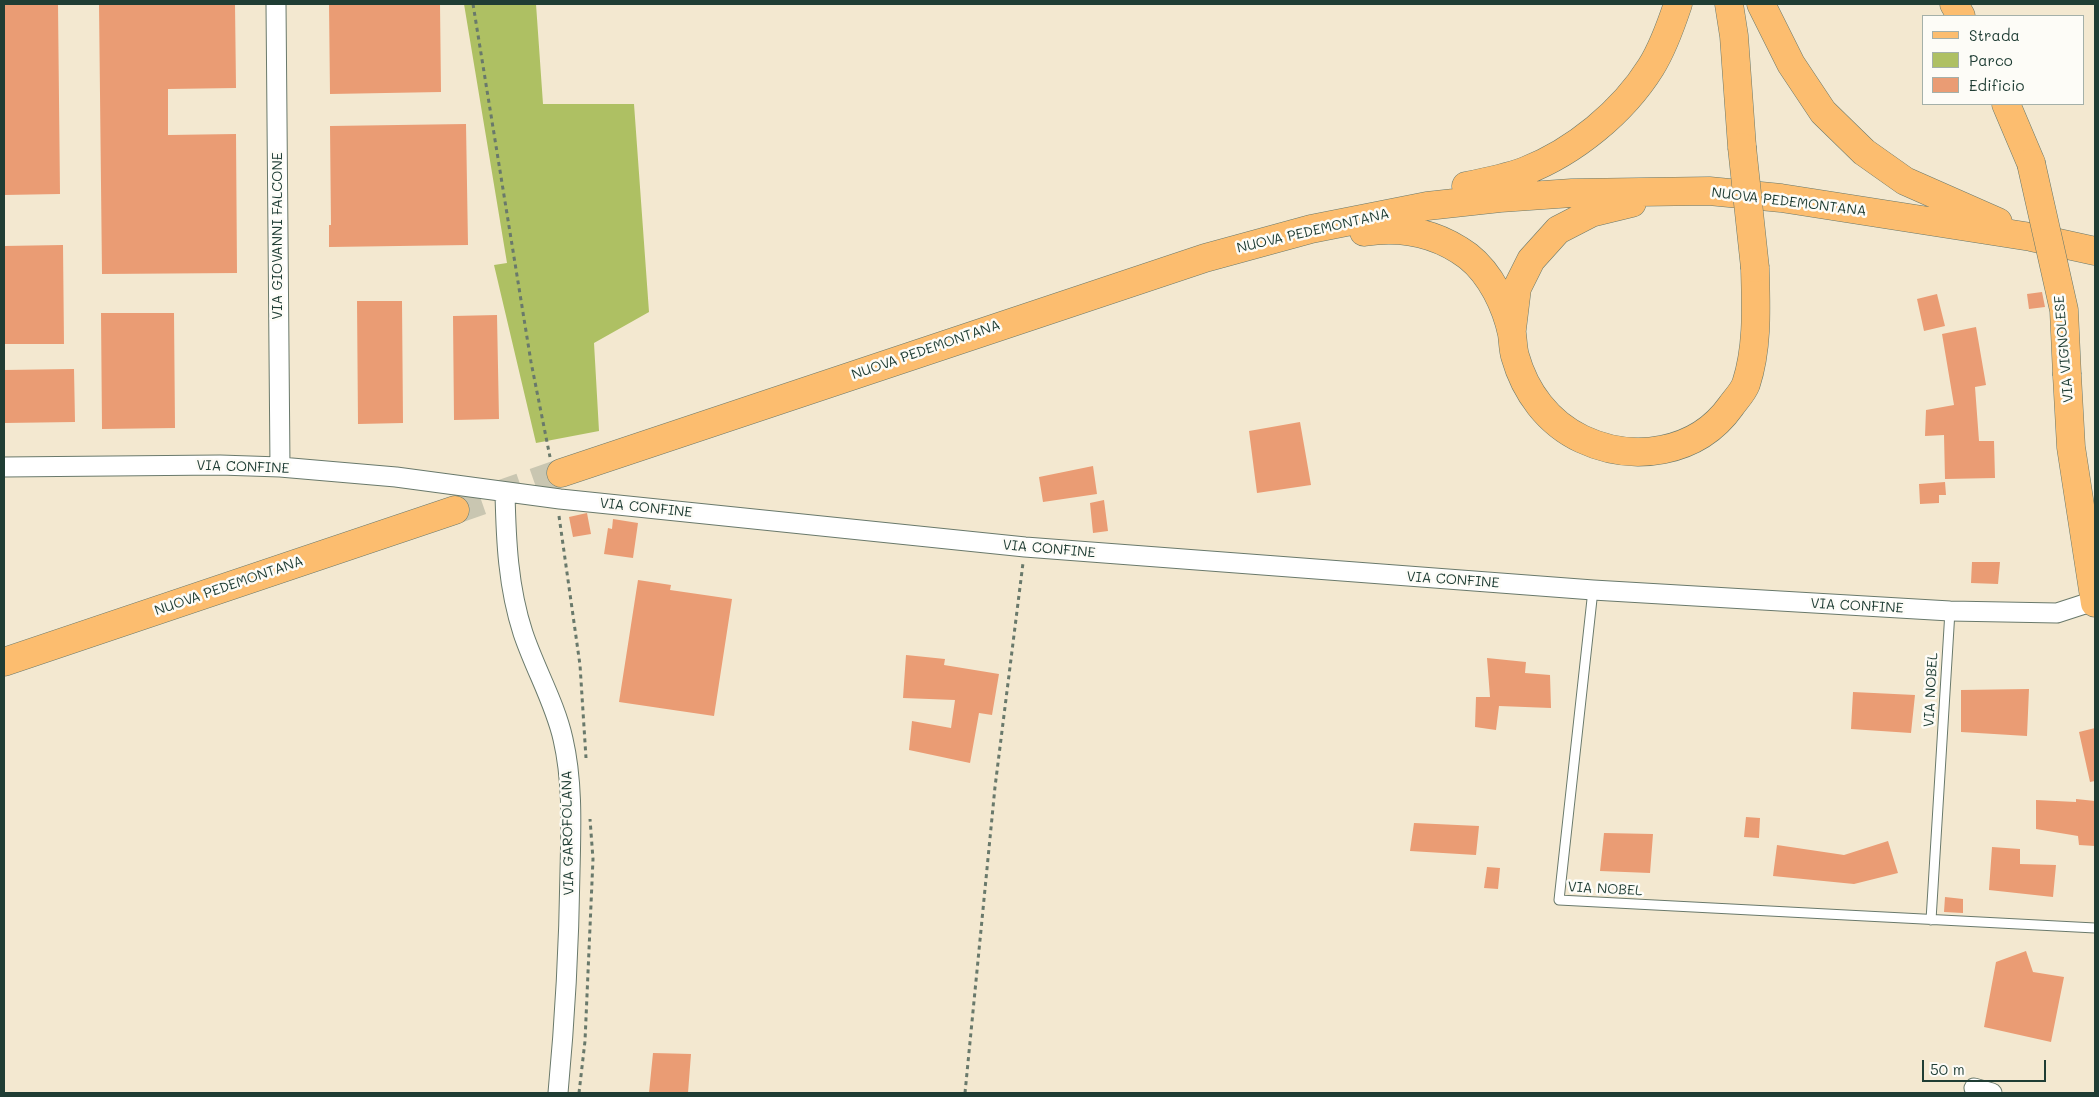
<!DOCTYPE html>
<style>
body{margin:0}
#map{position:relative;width:2099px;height:1097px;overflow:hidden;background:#f3e8d0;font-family:Mali,sans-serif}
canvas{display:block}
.frame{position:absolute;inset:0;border:5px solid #1f3d34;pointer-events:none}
.legend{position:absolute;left:1922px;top:15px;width:162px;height:90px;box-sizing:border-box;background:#fdfcf7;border:1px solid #a4b0a9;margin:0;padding:6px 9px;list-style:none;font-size:15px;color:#1f3d34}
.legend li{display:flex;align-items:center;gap:10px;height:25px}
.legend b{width:25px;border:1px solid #a4b0a9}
.scale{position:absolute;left:1922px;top:1060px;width:124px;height:22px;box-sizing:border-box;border:2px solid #1f3d34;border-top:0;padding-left:6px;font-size:15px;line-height:18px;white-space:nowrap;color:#1f3d34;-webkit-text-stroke:4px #fdfcf7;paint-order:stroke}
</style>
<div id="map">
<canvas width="2099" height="1097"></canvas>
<div class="frame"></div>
<ul class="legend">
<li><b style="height:6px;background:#fcbd6f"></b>Strada</li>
<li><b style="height:14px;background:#aec063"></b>Parco</li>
<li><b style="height:14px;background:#ea9c74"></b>Edificio</li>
</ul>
<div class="scale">50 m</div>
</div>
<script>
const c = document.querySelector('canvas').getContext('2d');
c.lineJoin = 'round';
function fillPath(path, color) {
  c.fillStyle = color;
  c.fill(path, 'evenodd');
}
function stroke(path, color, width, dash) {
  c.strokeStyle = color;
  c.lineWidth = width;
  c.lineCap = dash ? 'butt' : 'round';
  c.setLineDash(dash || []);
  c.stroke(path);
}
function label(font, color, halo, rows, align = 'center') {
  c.font = font + ' Mali,sans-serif';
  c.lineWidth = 5;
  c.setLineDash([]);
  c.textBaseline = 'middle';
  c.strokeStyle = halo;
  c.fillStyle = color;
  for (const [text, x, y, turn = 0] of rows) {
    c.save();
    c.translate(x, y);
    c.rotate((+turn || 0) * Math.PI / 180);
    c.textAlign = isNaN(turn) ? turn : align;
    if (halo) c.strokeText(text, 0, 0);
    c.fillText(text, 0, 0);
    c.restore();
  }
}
fillPath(new Path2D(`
 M464 4H536L543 104H634L649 312 594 343 599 431 536 443 494 265 507 263Z`), '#aec063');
fillPath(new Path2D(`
 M4 4H58L60 194 4 195Z
 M99 4H235L236 88 168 89V135L236 134 237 273 102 274Z
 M329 4H440L441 92 330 94Z
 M466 124 468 245 329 247V225H331L330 126Z
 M63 245 64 344H4V246Z
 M2042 292 2045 307 2029 309 2027 294Z
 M1937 294 1945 326 1924 331 1917 299Z
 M357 301H402L403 423 358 424Z
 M101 313H174L175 428 102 429Z
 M497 315 499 419 454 420 453 316Z
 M1976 327 1986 385 1975 387 1979 441H1994L1995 478 1945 479 1944 435 1925 436 1926 410 1954 405 1942 334Z
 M74 369 75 422 4 423V370Z
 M1300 422 1311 485 1257 493 1249 431Z
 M1093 466 1097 494 1043 502 1039 477Z
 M1945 482 1946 495H1939V503L1920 504 1919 484Z
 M1104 500 1108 531 1093 533 1090 503Z
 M587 513 591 534 573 537 569 517Z
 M613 519 638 523 633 558 604 554 608 528 612 529Z
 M1972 562H2000L1998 584 1971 583Z
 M638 580 671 585 670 590 732 599 714 716 619 702Z
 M906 655 945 659 944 665 999 674 992 715 979 713 970 763 909 750 912 721 951 728 955 700 903 698Z
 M1487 658 1526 662 1525 673 1550 675 1551 708 1499 706 1496 730 1475 727 1476 697H1490Z
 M2029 689 2027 736 1961 732V690Z
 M1853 692 1915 695 1911 733 1851 729Z
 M2095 728V781L2090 782 2079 732Z
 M2076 799 2095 801V846L2079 845 2078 836 2036 829V800L2076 802Z
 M1746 817 1760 818 1759 838 1744 837Z
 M1414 823 1479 826 1476 855 1410 851Z
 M1604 833 1653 834 1650 873 1600 871Z
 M1888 841 1898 873 1854 884 1773 876 1777 845 1844 855Z
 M1992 847 2020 849V864L2056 865 2053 897 1989 890Z
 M1487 867 1500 868 1498 889 1484 888Z
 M1945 897 1963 899V913L1944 912Z
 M2026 951 2033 972 2064 977 2051 1042 1984 1027 1996 962Z
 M653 1053 691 1054 688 1093H649Z`), '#ea9c74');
stroke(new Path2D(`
 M455 510 561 473`), '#c9c6b1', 28, [28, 14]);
const lane = new Path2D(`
 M1593 590 1559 900 2095 928
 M1931 920 1950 611`);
const street = new Path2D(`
 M276 4 280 467
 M4 467 220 465 280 467 396 477 560 499 1025 547 1593 590 1950 611 2057 613 2094 601
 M505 492C506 540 508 587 523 633 535 669 555 703 563 739 573 782 571 828 570 871 569 945 565 1019 558 1093
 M1974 1088 1992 1093`);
const primary = new Path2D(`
 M1729 4 1734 36 1742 147
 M1761 4 1791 64 1823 112 1864 152 1905 181 1998 222
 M1954 4 1961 16
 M2006 104 2031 163
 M1466 186C1486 182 1506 178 1525 171 1574 152 1623 112 1651 67 1663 48 1671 25 1678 4
 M1364 232C1402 226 1437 233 1468 256 1491 274 1506 306 1512 334 1513 341 1513 349 1515 356 1525 392 1548 423 1582 439 1633 463 1697 454 1731 406 1736 399 1743 392 1746 384 1758 347 1756 307 1755 268
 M1512 329 1517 288 1531 260 1558 230 1591 213 1632 203
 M2067 375 2071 447 2095 603
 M561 473 1205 258 1311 229 1427 206 1500 198 1572 193 1709 191 1781 198 2031 237 2095 251
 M4 662 455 510`);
stroke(lane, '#69796b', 11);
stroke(street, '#69796b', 21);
stroke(primary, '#69796b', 29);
stroke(new Path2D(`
 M473 4 531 362 550 457
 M559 516 580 665 586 758
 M579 1093 585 1041 593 859 590 819
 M965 1093 995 787 1023 563`), '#69796b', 3, [4, 4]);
stroke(lane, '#fff', 9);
stroke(street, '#fff', 19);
stroke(primary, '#fcbd6f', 28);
const primaryBridge = new Path2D(`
 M1742 147 1755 268
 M2031 163 2064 310 2067 375`);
stroke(primaryBridge, '#69796b', 29, []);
stroke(primaryBridge, '#fcbd6f', 28);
label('14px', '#1f3d34', '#fdfcf7', [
 ["NUOVA PEDEMONTANA",1789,202,7],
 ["NUOVA PEDEMONTANA",1313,231,-13],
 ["VIA GIOVANNI FALCONE",278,236,-90],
 ["VIA VIGNOLESE",2064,349,-95],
 ["NUOVA PEDEMONTANA",926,350,-19],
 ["VIA CONFINE",243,467,2],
 ["VIA CONFINE",646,508,6],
 ["VIA CONFINE",1049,549,5],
 ["VIA CONFINE",1453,580,4],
 ["NUOVA PEDEMONTANA",229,586,-19],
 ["VIA CONFINE",1857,606,3],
 ["VIA NOBEL",1931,690,-87],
 ["VIA GAROFOLANA",568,833,-91],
 ["VIA NOBEL",1605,889,3]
]);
</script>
